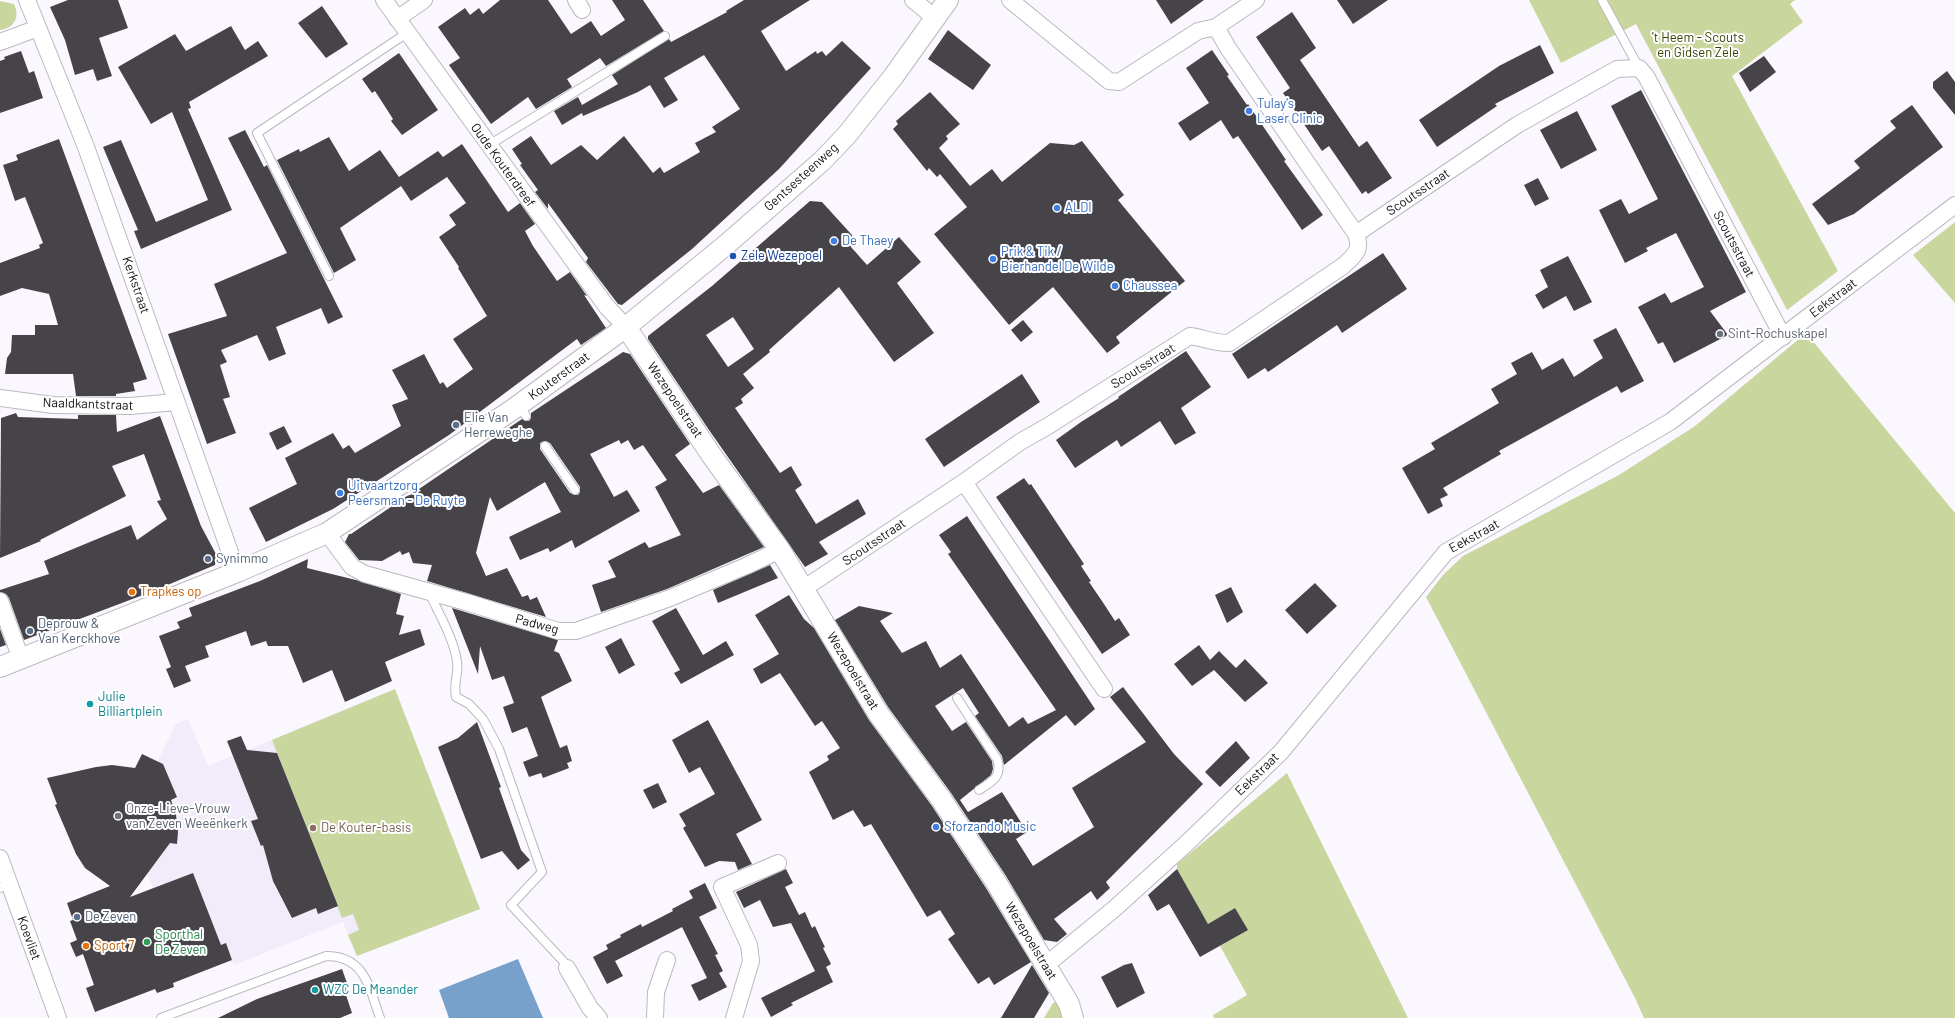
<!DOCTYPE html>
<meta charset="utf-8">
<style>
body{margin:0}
canvas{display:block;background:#fbf7fe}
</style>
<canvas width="1955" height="1018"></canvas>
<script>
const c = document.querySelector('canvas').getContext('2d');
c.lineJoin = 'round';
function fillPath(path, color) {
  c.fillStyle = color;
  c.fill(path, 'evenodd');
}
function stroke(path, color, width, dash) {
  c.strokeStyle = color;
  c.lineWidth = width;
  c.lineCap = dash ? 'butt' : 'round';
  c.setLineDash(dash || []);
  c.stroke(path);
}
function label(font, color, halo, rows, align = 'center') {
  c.font = font + ' Barlow,sans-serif';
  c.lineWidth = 4;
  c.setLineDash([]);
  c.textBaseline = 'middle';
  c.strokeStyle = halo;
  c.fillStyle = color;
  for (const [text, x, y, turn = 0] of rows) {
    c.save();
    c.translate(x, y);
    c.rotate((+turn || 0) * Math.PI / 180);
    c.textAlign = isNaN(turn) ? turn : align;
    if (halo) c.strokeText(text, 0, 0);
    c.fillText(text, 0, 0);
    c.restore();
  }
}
fillPath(new Path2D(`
 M395 689 480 909 357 956 343 922 234 965 226 943 221 945 193 873 153 889 146 869 159 859 169 842 177 844V820L157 762 176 724 188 719 208 766Z`), '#f2ebfa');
fillPath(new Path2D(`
 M1529 0H1795L1790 4 1803 22 1732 76 1838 271 1787 310 1636 24 1561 63Z
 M0 1 14 4C20 17 15 28 0 30Z
 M1955 222V303L1913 255Z
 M1806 333 1955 513V1018H1644L1635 998 1426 597 1443 575 1463 556 1619 475 1695 426Z
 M395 689 480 909 357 956 348 935 359 930 353 914 342 918 272 740Z
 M1287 773 1408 1018H1214L1213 1015 1247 995 1220 946 1247 930 1235 908 1208 924 1177 869V864Z
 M1057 1002 1060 1004 1063 1018H1044L1053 1003Z`), '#c9d79f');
fillPath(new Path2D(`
 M518 959 543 1018H449L439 990Z`), '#77a1cb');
fillPath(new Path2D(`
 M68 0H118L128 28 99 38 112 76 97 81 93 69 75 75 65 40 50 7Z
 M500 0H548L571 34 591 21 601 36 625 20 612 0H643L664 31 606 66 600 58 567 79 572 87 536 109 528 97 491 124 449 65 460 58 438 27 465 8 470 15 479 8 483 14Z
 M744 0H810L761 31 786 71 816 51 817 54 822 51 826 56 842 41 871 68 779 169 692 249 622 305 618 304 586 262 588 258 548 203V209L535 192 538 190 520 165 522 164 512 149 531 136 551 165 581 145 597 160 624 136 653 173 660 167 664 173 700 152 695 143 716 132 712 127 740 109 704 55 664 78 678 100 664 108 650 85 638 92 583 116 582 113 562 125 554 111 578 97 582 105 618 84 612 75 669 39 671 42 727 12 726 11Z
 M1156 0H1204L1171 24Z
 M1337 0H1388L1353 24Z
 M322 6 348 44 326 58 298 23Z
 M1292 12 1316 48 1300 60 1359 147 1367 141 1392 178 1368 194 1366 191 1362 194 1329 146 1322 151 1283 93 1290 88 1256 37Z
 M231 26 245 50 258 41 268 56 189 102 191 108 188 109 232 210 141 249 134 231 138 230 103 147 121 140 156 222 208 200 172 112 151 124 118 67 175 34 186 51Z
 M948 30 991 65 973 90 928 59Z
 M1540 45 1554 73 1495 104 1497 106 1437 147 1419 120 1499 66Z
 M1212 50 1229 75 1227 76 1247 105 1248 104 1286 160 1284 161 1323 215 1302 230 1238 136 1233 139 1221 120 1190 141 1178 123 1209 103 1186 68Z
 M21 51 29 73 34 71 43 98 0 113V61L5 59 4 57Z
 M399 53 438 110 402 135 391 121 393 119 375 91 372 93 362 79Z
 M1764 56 1776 72 1750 92 1739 73Z
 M1947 71 1955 82V115L1933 88V82Z
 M1641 90 1746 292 1710 311 1728 335 1674 363 1663 342 1658 344 1638 307 1665 293 1671 303 1704 287 1676 233 1646 248 1648 251 1625 263 1599 210 1621 199 1629 214 1658 199 1611 106Z
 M930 92 960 124 946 136 948 139 939 148 970 186 992 169 1002 182 1050 143 1074 145 1082 141 1124 195 1118 200 1185 281 1116 337 1120 343 1107 353 1053 287 1009 325 934 234 967 207 940 174 937 177 929 168 927 171 893 129 898 124 896 121Z
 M1912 105 1943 147 1854 214 1828 225 1812 204 1860 168 1854 161 1896 128 1890 121Z
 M1577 111 1597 150 1561 169 1540 130Z
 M245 130 264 167 267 165 343 317 328 324 321 308 276 327 286 354 269 361 257 335 221 350 227 362 220 365 230 397 223 399 236 433 207 444 168 334 227 316 214 284 287 253 228 138Z
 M329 137 349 171 380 150 399 177 438 151 443 157 462 144 508 212 520 203 535 224 525 231 533 246 557 281 570 272 587 296 584 295 606 328 581 345 577 339 449 435 333 509 266 542 249 508 297 484 285 458 333 433 343 449 349 445 355 453 401 426 392 405 408 399 392 370 424 354 440 384 443 382 447 388 473 369 453 339 487 316 458 268 459 267 439 237 456 225 449 215 466 203 447 177 411 201 401 186 340 228 356 260 334 273 277 160 299 149 300 152Z
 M59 139 147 379 133 383 135 391 116 394V396H76L73 374H5L7 358 11 352 12 335H35V325H58L49 294 22 288 0 296V263L40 248 39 245 43 243 25 197 15 201 3 165 18 160 16 155Z
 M1538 178 1549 199 1535 206 1524 185Z
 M810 201 822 202 852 235 851 247 867 265 899 237 921 262 897 283 934 333 894 362 839 287 769 350 770 352 743 374 754 388 741 399 743 403 735 408 780 473 791 466 802 485 795 490 816 524 858 499 866 514 819 542 828 554 805 567 709 430 648 339V336L712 286ZM733 317 754 349 728 367 706 335Z
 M1383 253 1407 289 1342 333 1337 325 1268 372 1265 368 1248 379 1232 354Z
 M1568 256 1592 302 1574 311 1566 296 1543 309 1535 295 1548 287 1540 270Z
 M1023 320 1033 332 1021 342 1011 330Z
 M1616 328 1644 381 1621 393 1617 386 1499 451 1501 454 1443 488 1448 495 1440 499 1443 506 1428 514 1402 468 1435 449 1431 443 1499 403 1491 389 1517 374 1511 363 1532 352 1542 370 1563 358 1574 377 1603 358 1593 340Z
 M1186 351 1211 387 1181 408 1196 433 1175 445 1160 421 1121 447 1117 440 1075 468 1056 440 1081 422 1119 398 1118 397Z
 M623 352 630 354 690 444 675 455 703 493 719 485 764 547 667 589 601 612 592 585 616 577 608 561 645 542 649 548 681 535 655 487 667 480 643 445 634 450 628 440 621 444 619 440 590 454 614 497 627 490 640 511 575 548 572 540 550 552 548 548 520 560 509 537 561 512 545 482 497 511 490 497 476 553 486 576 507 568 522 597 528 595 530 600 537 597 546 617 427 581 432 565 413 563 409 552 402 555 400 551 382 561 359 560 345 542 349 534H351L407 496 421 491 419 489 522 419 529 421 531 418V413ZM545 441 550 443 580 487V492L578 495 570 493 540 449V443Z
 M1022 374 1040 402 944 467 925 439Z
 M16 413 18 417 78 419V415H116L117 432 160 416 201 526 217 556 215 565 151 592 24 640 9 598 6 594 0 592V590L49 574 44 561 131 525 137 540 167 519 157 501 161 500 144 454 112 466 126 496 40 540 41 541 0 558 1 418Z
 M284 426 292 442 277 450 269 433Z
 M1024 478 1029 485 1031 484 1084 564 1081 566 1091 581 1089 582 1102 601 1115 621 1119 618 1130 635 1102 654 996 497Z
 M967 516 1095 709 1075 726 1066 715 1004 765 1002 756 975 716 979 713 963 688 935 706 952 731 966 722 992 761 993 769 991 775 960 800 968 812 1002 792 1027 832 1016 839 1033 866 1094 827 1072 788 1146 742 1110 697 1123 687 1174 754 1203 784 1106 882 1110 888 1097 900 1091 891 1054 919 1067 934 1057 942 1044 940 1006 876 951 793 888 707 835 620 859 606 893 613 880 621 902 653 926 641 940 668 961 654 1009 727 1023 717 1028 724 1056 710 948 554 951 552 939 535Z
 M308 559 307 568 356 580 401 594 396 614 404 616 399 635 420 629 425 645 385 662 392 681 345 702 332 670 303 683 288 646H268L266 641 251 646 246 631 205 646 209 657 185 666 191 681 174 688 166 669 171 667 159 636 180 628 177 622 192 616 189 608 260 581Z
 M770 565 778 578 718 603 713 590Z
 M1315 583 1337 606 1307 634 1285 610Z
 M1231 587 1243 612 1227 623 1215 595Z
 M789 595 804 619 814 628 869 720 932 806 986 888 1031 962 994 985 989 977 978 984 948 939 955 934 940 910 927 917 871 824 864 827 853 810 833 820 809 772 829 760 827 756 840 748 822 721 815 726 780 673 761 684 753 669 779 654 755 615Z
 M452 608 558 640 554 651 559 653 572 681 541 697 560 748 567 745 572 761 567 763 569 768 543 778 541 773 529 777 523 762 538 756 527 727 512 733 503 707 514 703 504 676 492 680 480 646 478 674Z
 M676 608 703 655 726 641 734 655 681 684 674 673 680 670 652 621Z
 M0 629 6 645 0 647Z
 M621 638 635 665 619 674 605 647Z
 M1199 645 1210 660 1219 651 1236 668 1245 659 1268 683 1245 702 1214 670 1192 686 1174 664Z
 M708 720 762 820 736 834 752 864 738 870 735 862 719 861 705 867 683 828 686 826 679 814 715 794 700 767 689 773 672 740Z
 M477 722 501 787 499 788 521 850 530 860 518 870 502 851 481 859 438 747 458 738Z
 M241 736 247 750 277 753 338 906 318 914 316 908 292 918 273 881 263 845 261 846 251 821 258 819 227 741Z
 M1236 741 1250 758 1220 787 1205 772Z
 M142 754 163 764 177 797 171 800 176 815 178 832 177 844 170 843 130 897 193 873 221 945 226 943 232 960 173 983 174 987 157 993 155 989 95 1012 86 988 94 985 83 954 76 957 70 943 77 940 70 921 73 920 67 903 110 886 85 868 76 854 55 805 57 804 47 778 96 767 112 765 135 768Z
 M658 783 667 802 653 809 643 790Z
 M786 869 793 883 785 887 799 915 805 912 812 928 815 926 820 937 825 947 823 948 831 964 826 967 833 982 791 1003 793 1005 771 1017 761 998 815 971 791 923 773 927 760 900 744 908 736 892Z
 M1177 869 1208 924 1235 908 1248 930 1200 957 1169 904 1157 911 1148 895Z
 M705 883 717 908 699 917 718 954 715 955 723 971 719 973 727 987 699 1001 691 985 707 978 682 927 615 961 623 976 607 984 593 957 608 949 606 945 621 937 620 935 641 924 642 927 673 911 672 909 693 898 689 891Z
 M1132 963 1145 993 1117 1008 1101 977 1124 965Z
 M1032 965 1049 993 1034 1018H1001Z
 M342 969 348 986 346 987 348 994 346 995 352 1013 340 1018H218L257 999Z`), '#464349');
const service = new Path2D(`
 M1602 0 1639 68
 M489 145 665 36
 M329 276 257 133 407 33
 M519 406 526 416
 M545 446 575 490
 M429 592C439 614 453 637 457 661 459 675 453 682 456 697L469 704 483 719 499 749 542 872 511 905 564 962 567 968
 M957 698 997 759C1003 776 992 782 979 790
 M0 888 9 884
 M161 1018 326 956C365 956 369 987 380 1018`);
const minor = new Path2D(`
 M27 0 86 147 237 572
 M384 0 607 307 626 327
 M576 0 582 10
 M913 0 934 17
 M1010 0 1109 81 1119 82 1198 31 1216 27 1228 48 1356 234
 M397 19 424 0
 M1216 27 1256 0
 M0 42 38 28
 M0 398 53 405 130 406 176 402
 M964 482 1104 689
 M327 533 352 567 365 574 466 602 558 631H576L670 598 746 566 780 550
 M803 589 964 482 1020 442 1048 426 1190 336C1205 338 1212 343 1229 343L1343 266C1355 255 1362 250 1356 234L1517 125 1617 69 1639 68 1646 76 1783 337
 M0 601 21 659
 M0 858 58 1018
 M1046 965 1114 909 1187 843 1281 752 1446 552 1670 422 1955 205
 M567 968 590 1008 599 1018
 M655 1018 656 992 667 960
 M734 1018 751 961 749 945 722 887 778 863`);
const tertiary = new Path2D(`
 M626 327 712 456 780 550 878 713 941 799 996 882 1069 1004 1073 1018
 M0 667 237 572 327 533 512 410 626 327 727 244 822 161 846 136 893 77 948 0`);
stroke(service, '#bcb8bf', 10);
stroke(minor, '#bcb8bf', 18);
stroke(tertiary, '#bcb8bf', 22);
stroke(service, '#fff', 8);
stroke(minor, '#fff', 16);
stroke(tertiary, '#fff', 20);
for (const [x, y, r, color] of [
 [1249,111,4,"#3f7fe0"],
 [1057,208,4,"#3f7fe0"],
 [834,241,4,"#3f7fe0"],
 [733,256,4,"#1a4fb4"],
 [993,259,4,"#3f7fe0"],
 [1115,286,4,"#3f7fe0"],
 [1720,334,4,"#6b7280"],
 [456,425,4,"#5c6f8a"],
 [340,493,4,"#3f7fe0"],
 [208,559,4,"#5c6f8a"],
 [132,592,4,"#e8710a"],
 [30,631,4,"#5c6f8a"],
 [90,704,4,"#0f9aa8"],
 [118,816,4,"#6b7280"],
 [936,827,4,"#3f7fe0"],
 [313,828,4,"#8d6e63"],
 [77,917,4,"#5c6f8a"],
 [147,942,4,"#2e9e5b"],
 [86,946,4,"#e8710a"],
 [315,990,4,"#0f9aa8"]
]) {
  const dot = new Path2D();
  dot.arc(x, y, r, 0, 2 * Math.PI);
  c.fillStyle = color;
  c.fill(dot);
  stroke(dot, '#fff', 1.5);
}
label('13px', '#384200', '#fff', [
 ["'t Heem - Scouts",1698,38],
 ["en Gidsen Zele",1698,53]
]);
label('13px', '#366cbe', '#fff', [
 ["Tulay's",1257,104],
 ["Laser Clinic",1257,119],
 ["ALDI",1065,208],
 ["De Thaey",842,241],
 ["Prik & Tik /",1001,252],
 ["Bierhandel De Wilde",1001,267],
 ["Chaussea",1123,286],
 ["Uitvaartzorg",348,486],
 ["Peersman - De Ruyte",348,501],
 ["Sforzando Music",944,827]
], 'left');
label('13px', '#111012', '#fff', [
 ["Oude Kouterdreef",503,165,54],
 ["Gentsesteenweg",801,177,-42],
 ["Scoutsstraat",1418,192,-34],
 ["Scoutsstraat",1734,244,62],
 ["Kerkstraat",136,285,71],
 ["Eekstraat",1833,298,-37],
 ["Scoutsstraat",1143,366,-32],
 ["Kouterstraat",559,376,-36],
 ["Wezepoelstraat",675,400,56],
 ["Naaldkantstraat",88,404,2],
 ["Eekstraat",1474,536,-29],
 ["Scoutsstraat",874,542,-34],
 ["Padweg",537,624,15],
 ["Wezepoelstraat",853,671,59],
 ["Eekstraat",1257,774,-44],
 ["Koevliet",29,938,70],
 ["Wezepoelstraat",1031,941,59]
]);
label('13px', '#164399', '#fff', [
 ["Zele Wezepoel",741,256]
], 'left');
label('13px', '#5b616d', '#fff', [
 ["Sint-Rochuskapel",1728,334],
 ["Onze-Lieve-Vrouw",126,809],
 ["van Zeven Weeënkerk",126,824]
], 'left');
label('13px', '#4e5e75', '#fff', [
 ["Elie Van",464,418],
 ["Herreweghe",464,433],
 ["Synimmo",216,559],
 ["Deprouw &",38,624],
 ["Van Kerckhove",38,639],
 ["De Zeven",85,917]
], 'left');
label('13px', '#c56008', '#fff', [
 ["Trapkes op",140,592],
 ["Sport 7",94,946]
], 'left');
label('13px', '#0d838f', '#fff', [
 ["Julie",98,697],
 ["Billiartplein",98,712],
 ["WZC De Meander",323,990]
], 'left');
label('13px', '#785e54', '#fff', [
 ["De Kouter-basis",321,828]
], 'left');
label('13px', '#27864d', '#fff', [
 ["Sporthal",155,935],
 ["De Zeven",155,950]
], 'left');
</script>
